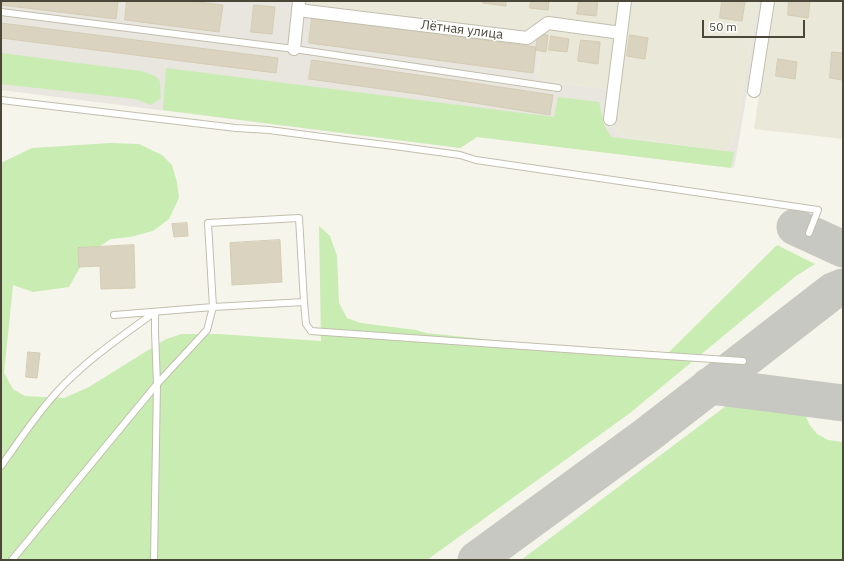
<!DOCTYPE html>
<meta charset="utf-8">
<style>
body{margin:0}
#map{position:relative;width:844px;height:561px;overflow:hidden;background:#f6f5eb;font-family:"IBM Plex Sans",sans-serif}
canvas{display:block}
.frame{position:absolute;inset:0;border:2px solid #4b4738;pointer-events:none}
.scale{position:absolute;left:702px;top:20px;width:103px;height:18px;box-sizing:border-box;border:2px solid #4b4738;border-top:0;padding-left:5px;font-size:12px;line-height:14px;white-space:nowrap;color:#4b4738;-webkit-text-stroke:3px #fff;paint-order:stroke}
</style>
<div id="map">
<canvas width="844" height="561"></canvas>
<div class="frame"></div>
<div class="scale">50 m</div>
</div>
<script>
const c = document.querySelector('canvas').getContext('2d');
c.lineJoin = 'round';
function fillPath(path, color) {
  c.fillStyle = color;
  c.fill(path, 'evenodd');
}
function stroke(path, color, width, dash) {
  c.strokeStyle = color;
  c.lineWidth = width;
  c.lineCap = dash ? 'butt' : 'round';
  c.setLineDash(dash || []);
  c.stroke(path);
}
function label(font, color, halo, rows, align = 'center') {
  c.font = font + ' "IBM Plex Sans",sans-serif';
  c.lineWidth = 3;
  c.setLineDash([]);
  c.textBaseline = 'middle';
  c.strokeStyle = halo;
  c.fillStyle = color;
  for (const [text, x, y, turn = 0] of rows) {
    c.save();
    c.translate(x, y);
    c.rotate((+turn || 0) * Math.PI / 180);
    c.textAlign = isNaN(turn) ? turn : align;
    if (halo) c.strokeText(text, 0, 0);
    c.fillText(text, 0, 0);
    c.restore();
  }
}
fillPath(new Path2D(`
 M309 1H621L610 90 540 80 537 75 542 36 530 33 313 6Z
 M630 1H758L735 138 732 144 728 149 722 151 624 137 618 133 613 127 612 120Z
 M773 1H843V139L754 129Z`), '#eae8d9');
fillPath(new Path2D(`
 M1 1H309L313 6 542 36 537 75 540 80 610 90 613 127 618 133 624 137 722 151 728 149 732 144 735 138 758 1H763L734 168 477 137 460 148 1 90Z`), '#e9e6df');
fillPath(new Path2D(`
 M1 53 141 71C162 78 160 76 161 98L151 105 135 99 1 84Z
 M166 68 554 117 558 97 599 102 604 125 611 137 734 152 731 168 477 137 460 148 163 110Z
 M110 143 139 144 162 155 172 165 177 182 179 198 169 219 153 231 130 237 111 239 95 249 82 264 69 287 33 292 13 285 4 373 13 389 25 396 64 398 89 387 166 339 182 334H219L321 341 319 226 330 236 337 256 339 303 347 318 361 323 416 330 426 333 656 357 667 354 777 245 815 264 796 276 630 413 427 560H1V163L32 148Z
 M741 399 797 410 806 416 809 424 817 434 828 440 843 442V560H521L730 403Z`), '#c9ecb3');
stroke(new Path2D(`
 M795 227 843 249
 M709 386 758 392 843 403
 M476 560 647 435 833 291 843 287`), '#c8c8c2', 37);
const building = new Path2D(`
 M1 1H118L116 19 1 5Z
 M127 1H190L223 5 219 32 125 20Z
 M483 1H506V6L483 3Z
 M531 1H549L548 10 530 8Z
 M579 1H598L596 16 577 14Z
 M722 1H745L742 21 720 18Z
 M789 1H810L808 18 788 15Z
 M254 5 275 7 272 34 251 32Z
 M312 17 536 47 533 73 309 43Z
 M1 23 278 58 276 73 1 38Z
 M538 34 548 35 546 52 536 50Z
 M630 35 648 38 645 59 627 56Z
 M551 36 569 39 567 52 549 50Z
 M581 40 600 42 598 64 578 61Z
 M832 52 843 53V80L830 78Z
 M778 59 797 62 795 79 776 76Z
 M312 60 460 81 553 95 550 115 418 94 309 79Z
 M187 223 188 236 174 237 172 224Z
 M280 240 282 282 232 285 230 243Z
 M134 245 135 288 101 289 100 266 79 267 78 248Z
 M28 352 40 353 37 378 26 377Z`);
fillPath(building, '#d9d3c0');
stroke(building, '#d4ccb3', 1);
const service = new Path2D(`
 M1 12 294 49 558 88
 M1 100 236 128 269 130 345 140 394 146 460 155 476 160 818 210 809 233
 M299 218 304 302 213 307 208 223Z
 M304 302 306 324 311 331 622 353 743 361
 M1 466C19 441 36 415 56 393 85 361 121 337 155 312
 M12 560 157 384 207 330 213 307 114 315
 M154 560 157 384 155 332V312`);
const minor = new Path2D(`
 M298 10 527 38 548 23 621 33
 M294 49 299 1
 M754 91 768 1
 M610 119 625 1`);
stroke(service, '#c2bfad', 8);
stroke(minor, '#c2bfad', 14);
stroke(service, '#fff', 6);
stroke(minor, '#fff', 12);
label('13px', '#4b4738', '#fff', [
 ["Лётная улица",462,30,7]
]);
</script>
